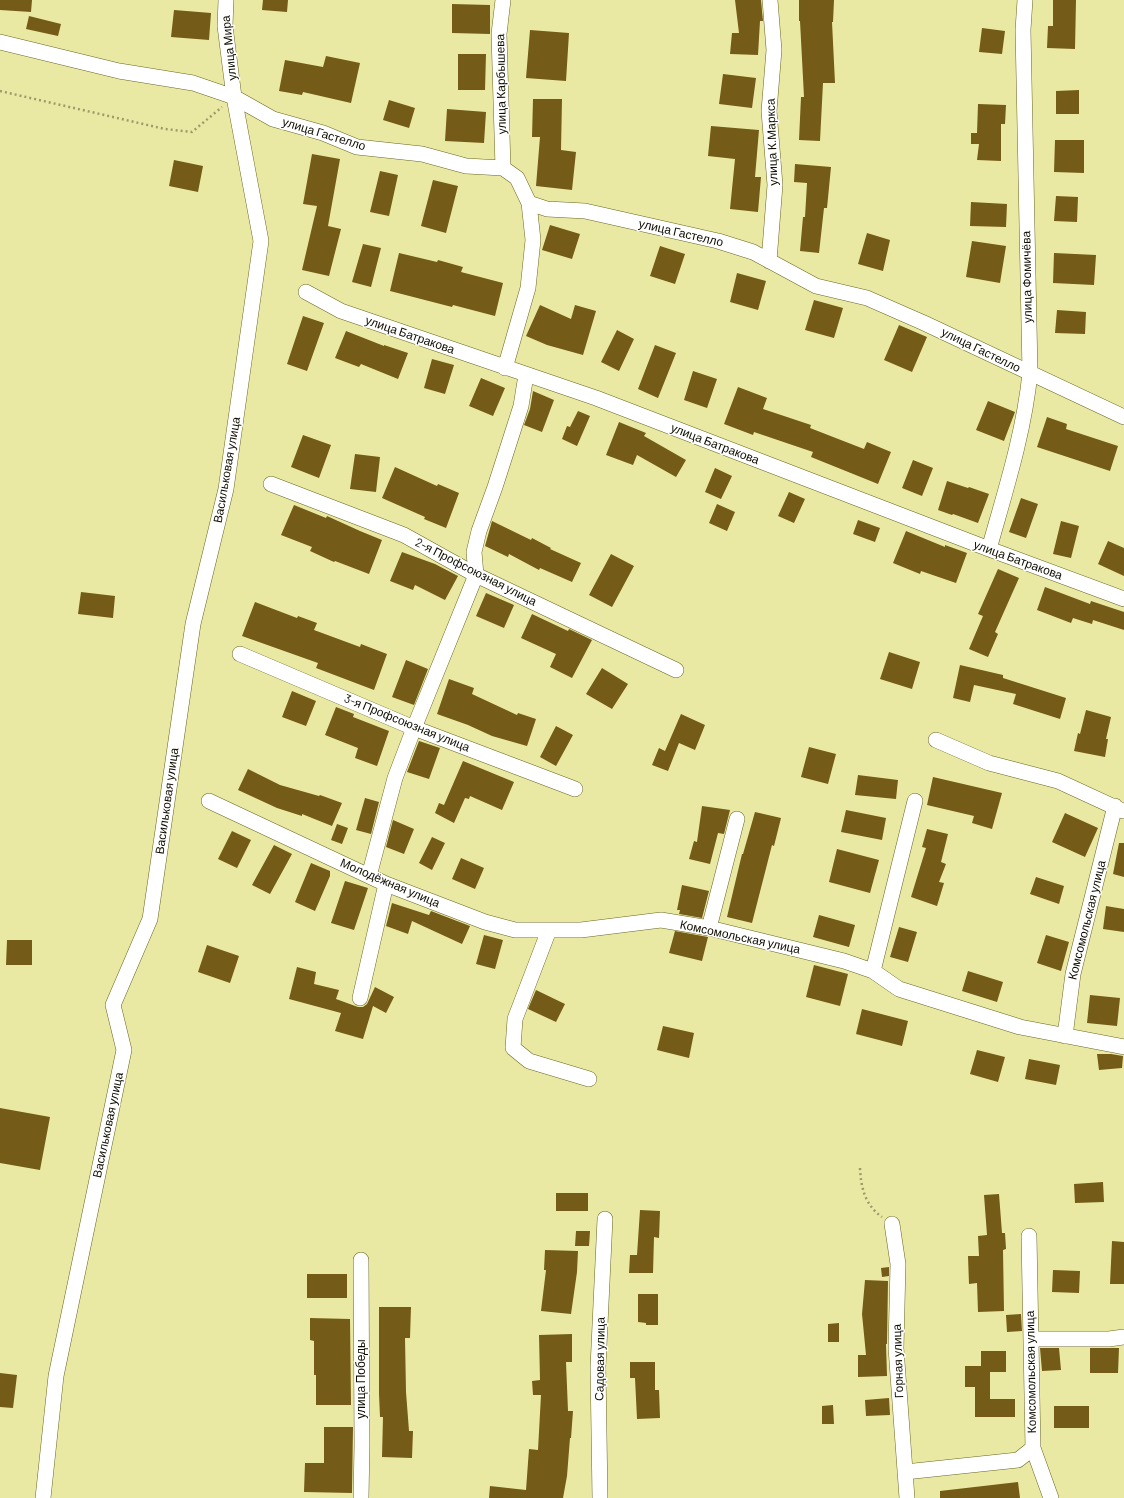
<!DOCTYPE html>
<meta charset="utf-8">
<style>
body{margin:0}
canvas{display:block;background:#eae9a3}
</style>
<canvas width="1124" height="1498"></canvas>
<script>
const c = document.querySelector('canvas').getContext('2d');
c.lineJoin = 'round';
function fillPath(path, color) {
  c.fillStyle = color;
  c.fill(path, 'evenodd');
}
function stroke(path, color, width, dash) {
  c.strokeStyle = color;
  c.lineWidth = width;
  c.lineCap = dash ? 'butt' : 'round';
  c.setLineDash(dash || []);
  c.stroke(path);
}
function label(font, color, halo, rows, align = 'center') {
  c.font = font + ' Barlow,sans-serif';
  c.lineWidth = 3;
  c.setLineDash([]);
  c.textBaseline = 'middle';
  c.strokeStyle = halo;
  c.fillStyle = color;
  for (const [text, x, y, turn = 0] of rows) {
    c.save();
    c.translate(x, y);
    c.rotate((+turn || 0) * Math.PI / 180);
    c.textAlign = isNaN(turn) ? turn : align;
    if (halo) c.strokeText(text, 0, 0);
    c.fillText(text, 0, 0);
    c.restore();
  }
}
fillPath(new Path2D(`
 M0 0H32L31 12 0 10Z
 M263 0H288L287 12 262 10Z
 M735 0H761L763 21H760L758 55 730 54 732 33H739Z
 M799 0H834L833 22H832L835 83H823L820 141 799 140 801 97H804L800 21H799Z
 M1053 0H1076L1075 49 1047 48 1048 26H1053Z
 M452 4 490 5V34L452 33Z
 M174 10 211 13 209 40 171 37Z
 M29 16 61 24 58 36 26 29Z
 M982 28 1005 31 1002 54 979 52Z
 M530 30 569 33 566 81 526 78Z
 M458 54H486L485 90H458Z
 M326 56 360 63 351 103 303 92 302 95 279 91 285 60 323 67Z
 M723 74 756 78 752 108 719 104Z
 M1079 90V114H1056V91Z
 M533 99H562L561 150 576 152 572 190 536 186 540 137H532Z
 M389 100 415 108 409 128 383 120Z
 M978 104 1006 105 1005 124H1001V161L977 160 979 144H971V133H977Z
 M447 109 486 112 484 143 445 141Z
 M711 126 759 130 755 177H761L758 212 730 209 735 159 708 156Z
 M1055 140H1084V173L1054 172Z
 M312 154 340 159 328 226 341 229 329 276 302 270 317 206 303 204Z
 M174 160 203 166 198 192 169 186Z
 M795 164 831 167 827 208H824L819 253 800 251 803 217H805L807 183 794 182Z
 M380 171 398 175 389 216 370 212Z
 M433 180 458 186 446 233 421 226Z
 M1056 196 1078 197 1077 222 1054 221Z
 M971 202 1007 204 1006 227 970 226Z
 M550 225 580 234 572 259 542 250Z
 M867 233 890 240 883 271 858 264Z
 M972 241 1006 246 1000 283 966 277Z
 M363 244 381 248 371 287 352 282Z
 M660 246 685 254 675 284 650 276Z
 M399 253 437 262 438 260 463 267 461 272 503 283 495 316 453 305 452 307 390 291Z
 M1054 253 1096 255 1094 285 1053 283Z
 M737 273 766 281 758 310 730 302Z
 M814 300 843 308 834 338 805 330Z
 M540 305 571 319 575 305 596 311 583 355 547 345 526 336Z
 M1057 310 1086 312 1085 334 1055 333Z
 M303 316 324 323 307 371 287 364Z
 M899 325 927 337 912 372 884 360Z
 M617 330 634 339 619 371 601 362Z
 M346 331 384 346V345L408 353 398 379 361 364 359 367 335 358Z
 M655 345 676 353 658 398 638 389Z
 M432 359 454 365 445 394 424 388Z
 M693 371 717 379 707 408 684 400Z
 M481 378 505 388 493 416 469 406Z
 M738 387 767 398 763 409 811 425 810 428 864 449 867 442 891 452 878 484 811 457 813 452 754 432 753 435 724 424Z
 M533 391 554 400 542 432 524 425 530 409Z
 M988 401 1015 412 1004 441 976 430Z
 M578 411 590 416 577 446 562 439 567 426 570 427Z
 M1047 417 1067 424 1066 429 1118 446 1110 471 1037 447Z
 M619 422 646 433 644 436 686 460 676 477 637 455 633 465 606 455Z
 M303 435 331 445 319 478 291 467Z
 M355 454 380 457 376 492 350 489Z
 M913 460 933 468 922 496 902 488Z
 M395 467 437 486 438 484 459 493 446 528 424 519 425 517 382 498Z
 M715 468 732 476 721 499 705 492Z
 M947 481 968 488 969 487 989 494 978 523 953 514 952 515 938 510Z
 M789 492 805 499 794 523 778 516Z
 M1021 498 1038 504 1026 538 1009 532Z
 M717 504 735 512 727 531 709 523Z
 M294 505 326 518 327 516 360 531 382 540 369 574 335 561 334 562 310 551 312 547 281 535Z
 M858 520 880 528 875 542 853 534Z
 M492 521 531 540 532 538 551 548 550 549 581 563 572 582 540 568 539 570 509 554 508 557 485 546Z
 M1061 521 1079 526 1071 558 1053 554Z
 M906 531 945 547V545L967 553 956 583 921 571 920 574 893 563Z
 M1108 541 1124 548V576L1098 564Z
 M402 552 435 564 458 576 445 600 415 585 413 590 390 581Z
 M611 554 634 566 612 607 589 595Z
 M998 569 1019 578 995 632 998 634 988 657 969 649 983 616 978 614Z
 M1045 587 1090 604 1091 601 1124 612V630L1093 620 1092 624 1073 618 1071 623 1037 610Z
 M81 592 115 596 113 618 78 614Z
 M486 593 514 605 504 628 476 616Z
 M255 602 297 618 298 616 317 623 314 630 360 647 361 644 387 654 374 690 316 668 318 663 242 636Z
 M532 614 568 631 569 629 592 640 572 678 550 667 556 654 521 638Z
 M889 652 920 662 912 689 880 679Z
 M406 660 428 669 414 705 392 697Z
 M960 665 1003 675V678L1066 698 1060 719 1013 704 1016 694 974 685 970 702 953 698Z
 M602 668 628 684 612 709 586 694Z
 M449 679 474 688 472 694 517 715 518 713 536 719 527 746 492 736 468 725 437 714Z
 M292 691 316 701 306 726 282 717Z
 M336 707 354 714 353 717 389 731 377 766 355 758 358 748 325 735Z
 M1086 710 1111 717 1106 739H1108L1105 757 1074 751 1078 733 1080 734Z
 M681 714 705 725 695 750 679 743 668 771 652 765 659 748 665 751Z
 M556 726 573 735 556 766 540 757Z
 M419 741 440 748 429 779 407 772Z
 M809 747 836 754 828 784 801 777Z
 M463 761 514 782 502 810 470 796 469 799 465 798 454 823 435 813 439 803 444 805Z
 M248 769 280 785 319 796 320 795 342 803 332 826 302 814V816L277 808 238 790Z
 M858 775 898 780 896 799 855 795Z
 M933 777 1002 793 992 829 972 823 974 816 927 805Z
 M365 798 379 802 371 834 356 830Z
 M702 806 730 810 724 834 718 833 710 864 689 859 694 841 697 842Z
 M846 810 886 818 882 840 841 832Z
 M755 812 781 818 774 846 772 845 752 923 727 917 742 854H743Z
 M1065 813 1098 828 1085 857 1052 842Z
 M393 820 414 829 404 854 386 847Z
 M337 824 348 828 342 844 331 840Z
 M927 829 948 834 941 862 946 864 939 882 944 883 937 906 911 897 926 848 922 847Z
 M232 831 251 840 237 868 218 859Z
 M432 837 445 843 432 870 419 863Z
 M1119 843H1124V877L1113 874Z
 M274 845 292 854 270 894 252 885Z
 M837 849 879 860 870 893 829 882Z
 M461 858 484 868 475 889 452 879Z
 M311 863 330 871V876L315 911 295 902Z
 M1036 877 1064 886 1059 904 1030 894Z
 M345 881 368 888 354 930 331 923Z
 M682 885 709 891 702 918 679 914 680 910H677Z
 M392 903 429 915 431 911 470 926 462 944 412 921 408 934 386 926Z
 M1106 906 1124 909V932L1103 929Z
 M819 915 855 925 849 947 813 937Z
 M899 927 917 932 908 962 890 957Z
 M675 931 708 937 702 961 669 953Z
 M484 935 503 940 495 969 476 964Z
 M1046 935 1069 942 1061 971 1037 963Z
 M7 940H32V965H6Z
 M207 945 239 956 230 983 198 972Z
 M814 965 848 974 840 1006 806 997Z
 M297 967 316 972 314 984 339 990 336 999 358 1007H363L367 1004 375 987 394 997 386 1013 373 1006 363 1039 335 1031 341 1013 289 999Z
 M968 971 1003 982 997 1002 962 991Z
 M536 990 565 1004 556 1022 528 1009Z
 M1090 995 1120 998 1117 1026 1087 1023Z
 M862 1009 908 1021 902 1046 856 1034Z
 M663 1026 694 1033 689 1058 657 1050Z
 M977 1050 1005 1057 998 1082 970 1074Z
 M1097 1054H1111L1123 1056 1122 1068 1099 1070Z
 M1029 1059 1060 1065 1056 1085 1025 1079Z
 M0 1108 50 1117 40 1170 0 1163Z
 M1103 1182 1104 1202 1075 1203 1074 1184Z
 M556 1193H588V1211H556Z
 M999 1194 1002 1233H1005L1006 1249 1003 1250 1004 1311 978 1312 977 1283 969 1284 968 1256H979L978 1236 987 1235 984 1195Z
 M640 1210 660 1211 659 1238 654 1237 653 1273H629L630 1255H637Z
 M576 1231H590L589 1246H575Z
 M1112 1241 1124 1242V1284H1110Z
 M545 1250 578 1251 577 1272 571 1314 541 1311 546 1270H544Z
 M889 1267V1276L882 1277 881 1268Z
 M1053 1270 1080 1271 1079 1293 1052 1292Z
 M307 1274H347V1298H307Z
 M865 1280 888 1281 887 1344H886L887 1376 858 1377V1355H866L862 1314Z
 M638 1294H658V1325H646V1323L638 1322Z
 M379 1307H411L410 1338H405L406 1392 409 1431H413L412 1458 382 1457 383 1417H380L379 1394Z
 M1021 1314 1022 1331 1007 1332 1006 1315Z
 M310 1318 350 1319 351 1405H316V1375H314V1341L310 1340Z
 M839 1323V1342H828V1324Z
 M572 1334V1362H566L568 1411H573L571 1438H570L567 1476 563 1498H489L490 1486 526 1490 529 1449 538 1450 541 1395H533L532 1381 540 1380 539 1335Z
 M1040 1348H1059L1061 1370 1042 1371Z
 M1090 1348H1119L1118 1373H1090Z
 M981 1351H1006V1372H990V1399H1015V1417H975V1387H965V1366H981Z
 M630 1362H655V1390H659L660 1418 637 1419 635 1378H630Z
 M0 1373 17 1375 13 1408 0 1407Z
 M889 1398 890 1415 866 1416 865 1400Z
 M833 1405 834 1424H822V1406Z
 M1054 1406H1089V1428H1054Z
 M324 1427H353L352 1493 304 1492 305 1463H324Z
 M1018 1482 1020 1498H940V1491Z`), '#745b17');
const minor = new Path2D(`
 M0 42 119 71 193 83 234 97 273 119 323 133 357 147 422 154 466 166 503 168 517 178 529 203 547 209 585 211 718 241 753 252 816 286 867 298 924 323 1124 417
 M503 168 499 34 503 0
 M769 261 775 185 769 111 774 50 770 0
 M306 292 341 311 596 398 989 549 1124 599
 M505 368 528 288 533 240 529 203
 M271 484 404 535 476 575 676 670
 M989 549C1005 492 1024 433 1030 373L1023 30 1025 0
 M240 654 414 728 575 789
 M936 740 989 763 1058 781 1123 811
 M209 801 386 884 485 922 515 930H581L661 920 709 928 844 961 873 971 899 989 1020 1027 1124 1047
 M369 876 395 778 414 728 476 575 474 552 479 531 495 487 521 406 526 375
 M709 928 737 819
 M549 930 515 1019 513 1048 529 1061 589 1079
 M873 971 915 801
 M360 998 386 884
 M1065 1036 1073 974 1115 806
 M892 1224 898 1264 896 1348 907 1498
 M1031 1339H1109L1124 1337
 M1033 1448 1051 1498
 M905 1472 1018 1460 1033 1448 1029 1236
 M43 1498 56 1376 124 1050 113 1005 150 919 193 624 226 489 261 241 234 97 225 26 226 0
 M361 1498 362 1445 361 1260
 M600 1498 598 1367 605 1219`);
stroke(minor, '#6a6723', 16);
stroke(new Path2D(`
 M0 91 165 129 192 132 222 107
 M860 1168C861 1188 865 1205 882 1217`), '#9d9b6a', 2.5, [2, 3]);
stroke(minor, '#fff', 15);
label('12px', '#0f0d00', '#fff', [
 ["улица Мира",229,48,-96],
 ["улица Карбышева",501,84,-91],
 ["улица Гастелло",324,134,17],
 ["улица К.Маркса",772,142,-92],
 ["улица Гастелло",681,233,13],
 ["улица Фомичёва",1027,277,-91],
 ["улица Батракова",410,335,19],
 ["улица Гастелло",981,350,26],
 ["улица Батракова",715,444,21],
 ["Васильковая улица",227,470,-80],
 ["улица Батракова",1018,560,20],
 ["2-я Профсоюзная улица",476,572,27],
 ["3-я Профсоюзная улица",407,723,22],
 ["Васильковая улица",167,801,-82],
 ["Молодёжная улица",390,883,23],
 ["Комсомольская улица",1087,920,-76],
 ["Комсомольская улица",740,937,12],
 ["Васильковая улица",108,1125,-78],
 ["Садовая улица",600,1359,-89],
 ["Горная улица",898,1361,-92],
 ["Комсомольская улица",1031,1372,-91],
 ["улица Победы",361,1379,-90]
]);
</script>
